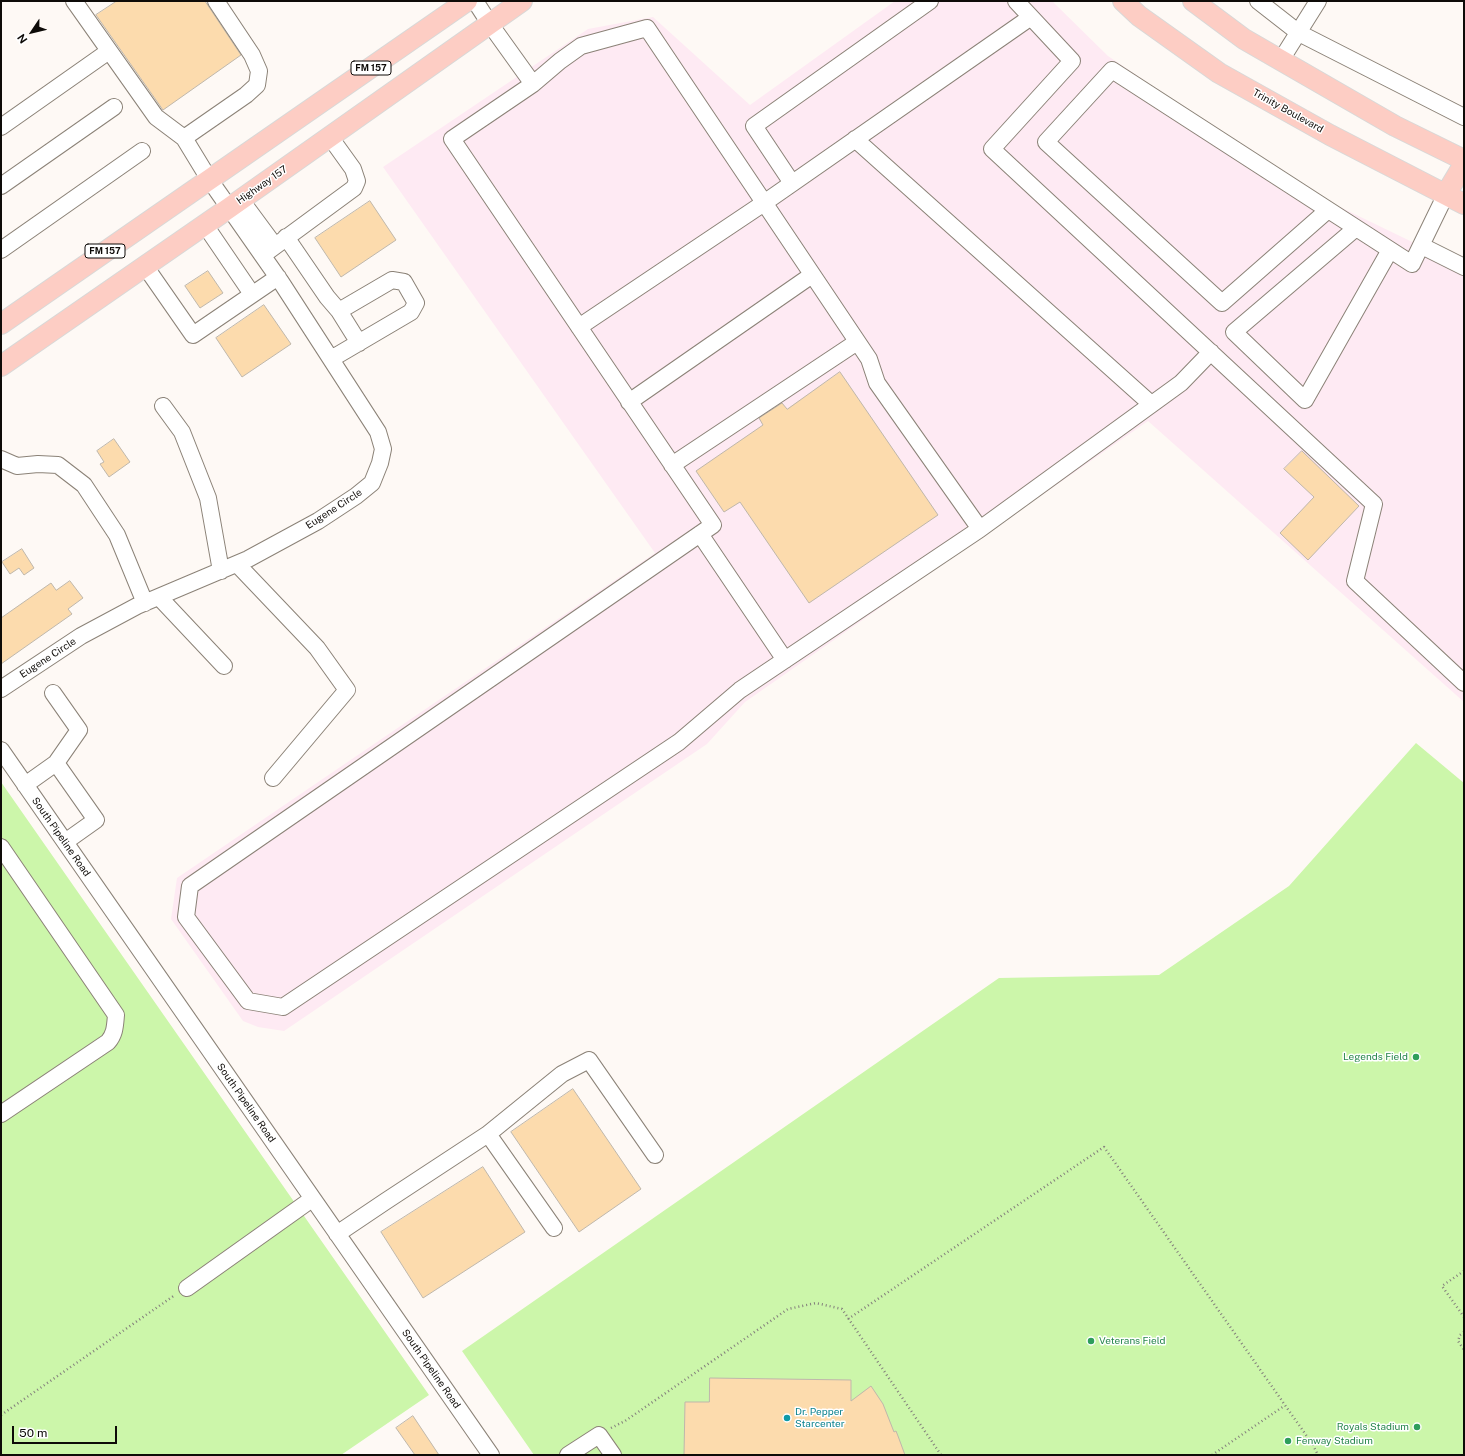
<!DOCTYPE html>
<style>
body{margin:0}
#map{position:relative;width:1465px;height:1456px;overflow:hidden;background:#fef9f5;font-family:"Public Sans",sans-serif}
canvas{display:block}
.frame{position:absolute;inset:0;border:2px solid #0e0b08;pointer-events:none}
.north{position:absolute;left:12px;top:12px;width:40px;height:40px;-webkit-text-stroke:3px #fff;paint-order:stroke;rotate:235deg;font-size:11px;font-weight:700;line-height:16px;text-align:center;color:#0e0b08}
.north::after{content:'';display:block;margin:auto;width:14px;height:18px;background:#0e0b08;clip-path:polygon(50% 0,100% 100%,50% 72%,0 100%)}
.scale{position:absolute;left:12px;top:1426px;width:105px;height:18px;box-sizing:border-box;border:2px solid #0e0b08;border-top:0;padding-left:5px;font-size:12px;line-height:14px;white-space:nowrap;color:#0e0b08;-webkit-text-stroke:3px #fff;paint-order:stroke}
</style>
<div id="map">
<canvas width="1465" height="1456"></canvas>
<div class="frame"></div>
<div class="north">N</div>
<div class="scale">50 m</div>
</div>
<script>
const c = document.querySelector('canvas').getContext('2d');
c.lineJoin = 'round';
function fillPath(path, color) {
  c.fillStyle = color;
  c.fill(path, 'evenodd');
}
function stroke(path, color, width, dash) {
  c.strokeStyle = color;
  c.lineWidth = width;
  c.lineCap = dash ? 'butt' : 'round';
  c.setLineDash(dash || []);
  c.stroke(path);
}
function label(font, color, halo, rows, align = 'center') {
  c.font = font + ' "Public Sans",sans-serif';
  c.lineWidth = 3;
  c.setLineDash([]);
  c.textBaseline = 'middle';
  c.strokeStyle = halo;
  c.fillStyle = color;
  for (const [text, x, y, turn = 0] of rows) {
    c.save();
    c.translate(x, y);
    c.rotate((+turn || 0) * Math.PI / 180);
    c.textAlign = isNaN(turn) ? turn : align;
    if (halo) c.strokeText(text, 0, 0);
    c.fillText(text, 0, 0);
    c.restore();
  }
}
fillPath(new Path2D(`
 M895 1H1052L1108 56 1311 193 1464 267V702L1148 421 745 702 707 744 284 1031 258 1027 243 1021 171 919 177 878 655 553 383 167 588 29 653 17 750 105Z`), '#feeaf3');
fillPath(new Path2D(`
 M1416 743 1464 783V1455H534L462 1351 999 978 1159 975 1289 886Z
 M1 782 429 1395 341 1455H1Z`), '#ccf6aa');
const building = new Path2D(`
 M117 1H205L241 55 163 110 96 15Z
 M370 201 396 240 341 277 315 238Z
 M208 271 223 293 200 308 185 286Z
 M264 305 291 344 242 377 216 338Z
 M840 372 938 515 809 603 740 502 724 512 696 471 763 425 759 418 782 403 787 409Z
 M114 439 130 462 109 477 100 464 104 462 97 451Z
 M1302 451 1359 506 1308 560 1280 533 1314 497 1284 469Z
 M22 549 34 568 24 575 19 568 10 574 2 562Z
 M70 581 83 598 68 609 72 614 1 664V618L51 583 56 590Z
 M573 1089 641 1189 579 1232 511 1132Z
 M483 1167 525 1232 423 1298 381 1232Z
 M710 1378 851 1380V1401L871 1386 883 1404 894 1432 896 1431 898 1436 905 1455H684L685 1402H709Z
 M413 1416 439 1455H415L396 1428Z`);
fillPath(building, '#fcdbad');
stroke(building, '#bfb7ab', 1);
const minor = new Path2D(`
 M74 1 156 117 184 138
 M475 1 490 24 533 84 452 139 713 525 190 886 186 917 248 1001 283 1007 679 742 740 690 980 529 877 383 869 359 647 28 581 46 560 61 533 84
 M1016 1 1072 61 992 149 1374 504 1355 581 1464 683
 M1258 1 1299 33 1464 117
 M1281 60 1318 1
 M1 127 109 51
 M855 139 1151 404
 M792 183 754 126 930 1
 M1 186 114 107
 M241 200 275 246
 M1328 210 1222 303 1046 142 1112 70 1412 264 1446 194
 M205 225 252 294
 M1356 228 1234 332 1305 400 1390 250
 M286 237 327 297 339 311 392 280 404 282 416 303 411 312 331 359
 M1422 246 1464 267
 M1 250 142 151
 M263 255 354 188 357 181 353 169 330 137
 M145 266 193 335 278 277
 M339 311 359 343
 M579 327 764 203 1031 17
 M629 402 812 275
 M163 406 182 432 208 498 221 571
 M1 459 17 466 38 464 58 465 84 485 117 535 145 603
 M672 465 857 342
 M980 529 1181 383 1211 352
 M700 534 785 660
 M237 564 317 648 347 690 273 778
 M159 597 224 666
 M1 689 81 636 137 606 248 559 318 521 356 496 372 483 380 463 383 449 378 432 281 282 209 179 184 138 246 95 257 85 259 71 252 55 216 1
 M53 693 79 730 56 763
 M1 750 491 1455
 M25 785 56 763 96 820 65 842
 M1 847 116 1015C115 1026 115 1034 108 1042L1 1114
 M488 1134 554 1228
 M337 1234 386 1201 488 1134 562 1074 589 1060 655 1155
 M187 1288 312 1199
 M568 1455 599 1435 613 1455`);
const major = new Path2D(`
 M1123 1 1139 16 1219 73 1330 135 1464 204
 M1193 1 1244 39 1395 126 1464 160
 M1446 194 1464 164
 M1 324 467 1
 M1 366 229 208 522 1`);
stroke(minor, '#8b8277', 18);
stroke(major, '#d8d8d7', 22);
stroke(new Path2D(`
 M1464 1271 1442 1286 1464 1317
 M848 1319 1104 1147 1313 1445 1318 1455
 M1464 1332 1460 1335 1458 1341 1464 1350
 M1 1415 175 1295
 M611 1428 625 1421 788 1309 816 1303 842 1309 941 1455
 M1212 1455 1284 1406`), '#827e7b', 2.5, [1, 3]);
stroke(minor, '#fff', 16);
stroke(major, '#fdcdc4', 20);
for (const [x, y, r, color] of [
 [1416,1057,4,"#2e9e5b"],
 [1091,1341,4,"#2e9e5b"],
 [787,1418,4,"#0f9aa8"],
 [1417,1427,4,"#2e9e5b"],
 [1288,1441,4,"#2e9e5b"]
]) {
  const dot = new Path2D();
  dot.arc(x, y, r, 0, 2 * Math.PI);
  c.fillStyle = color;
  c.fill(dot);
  stroke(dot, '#fff', 1.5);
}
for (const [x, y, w] of [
 [371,68,40],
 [105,251,40]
]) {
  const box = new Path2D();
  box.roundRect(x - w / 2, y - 7, w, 14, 3);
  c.fillStyle = '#fff';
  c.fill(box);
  stroke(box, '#0e0b08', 1);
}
label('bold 9px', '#0e0b08', null, [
 ["FM 157",371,68],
 ["FM 157",105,251]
]);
label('10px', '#0e0b08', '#fff', [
 ["Trinity Boulevard",1288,111,29],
 ["Highway 157",262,185,-35],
 ["Eugene Circle",334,509,-33],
 ["Eugene Circle",48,658,-33],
 ["South Pipeline Road",61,837,55],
 ["South Pipeline Road",246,1103,55],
 ["South Pipeline Road",431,1369,55]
]);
label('10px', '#27864d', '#fff', [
 ["Legends Field",1408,1057],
 ["Veterans Field",1099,1341,"left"],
 ["Royals Stadium",1409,1427],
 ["Fenway Stadium",1296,1441,"left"]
], 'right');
label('10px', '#0d838f', '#fff', [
 ["Dr. Pepper",795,1412],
 ["Starcenter",795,1424]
], 'left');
</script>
